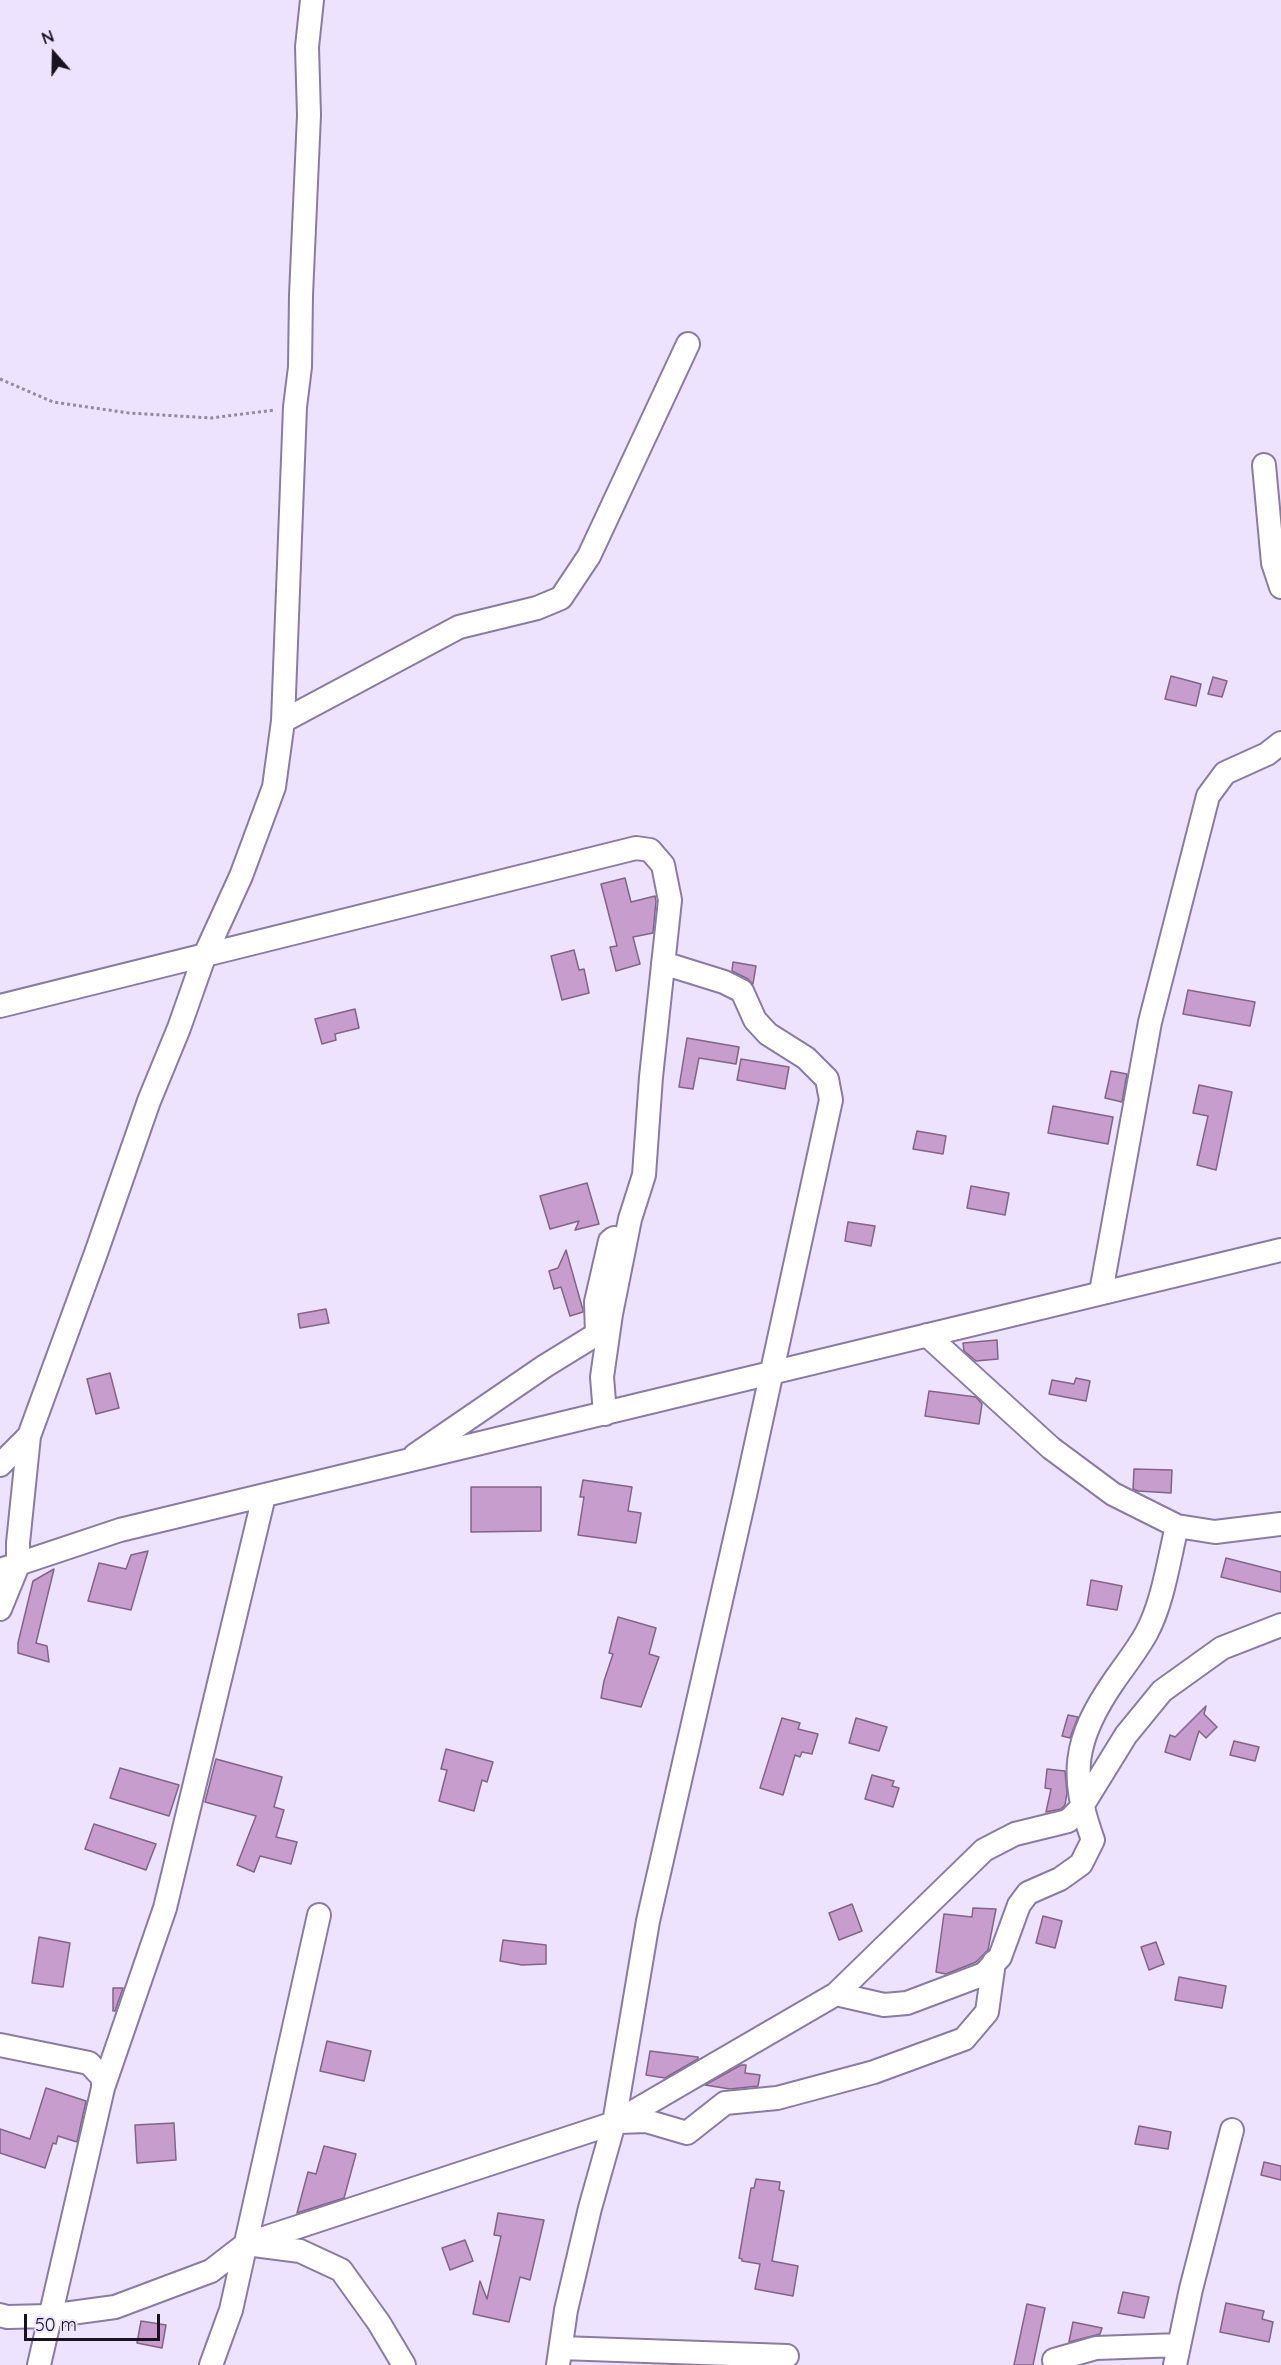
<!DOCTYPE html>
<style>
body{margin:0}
#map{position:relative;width:1281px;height:2365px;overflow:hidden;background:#ede3fe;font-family:Quicksand,sans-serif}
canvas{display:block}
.north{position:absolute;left:24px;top:24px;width:60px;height:60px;-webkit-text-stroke:4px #ede3fe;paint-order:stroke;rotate:340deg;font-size:16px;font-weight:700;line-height:24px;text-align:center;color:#181221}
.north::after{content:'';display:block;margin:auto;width:21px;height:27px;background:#181221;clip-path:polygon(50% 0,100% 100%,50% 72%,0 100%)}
.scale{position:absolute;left:24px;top:2314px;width:136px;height:27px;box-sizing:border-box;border:3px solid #181221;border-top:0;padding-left:8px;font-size:18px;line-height:21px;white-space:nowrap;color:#181221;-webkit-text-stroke:4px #ede3fe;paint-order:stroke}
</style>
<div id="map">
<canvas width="1281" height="2365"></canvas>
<div class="north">N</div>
<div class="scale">50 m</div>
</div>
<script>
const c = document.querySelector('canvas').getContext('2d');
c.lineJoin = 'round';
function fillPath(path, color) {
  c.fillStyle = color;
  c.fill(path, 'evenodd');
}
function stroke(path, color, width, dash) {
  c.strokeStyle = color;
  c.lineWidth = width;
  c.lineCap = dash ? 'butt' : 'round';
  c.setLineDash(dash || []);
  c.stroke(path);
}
const building = new Path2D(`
 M1171 676 1201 684 1196 706 1165 699Z
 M1213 677 1227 681 1222 697 1208 694Z
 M625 878 631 902 655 896 656 901 653 933 633 937 640 964 616 971 610 947 617 946 601 884Z
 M574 950 579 970 584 969 589 993 562 1000 551 956Z
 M733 962 756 966 753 984 748 979 732 971Z
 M1188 990 1255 1002 1250 1026 1183 1014Z
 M355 1009 359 1028 335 1034 336 1040 322 1044 315 1019Z
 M687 1038 739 1047 736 1064 699 1058 693 1089 679 1087Z
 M741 1059 789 1067 785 1089 737 1080Z
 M1111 1071 1127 1074 1122 1102 1105 1098Z
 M1199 1085 1232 1092 1216 1170 1197 1165 1208 1116 1193 1113Z
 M1053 1106 1113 1117 1108 1144 1048 1133Z
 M917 1131 946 1136 943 1154 913 1149Z
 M587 1183 599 1224 575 1230 579 1221 550 1229 540 1196Z
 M971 1186 1009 1193 1005 1215 967 1208Z
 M848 1222 875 1226 871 1246 845 1241Z
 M566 1250 583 1310V1312L570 1316 561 1287 554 1289 549 1271 558 1268Z
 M326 1309 329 1323 300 1328 298 1314Z
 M997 1340 998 1359 976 1361 964 1351 963 1343Z
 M110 1373 119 1408 96 1414 87 1379Z
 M1076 1378 1090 1381 1086 1401 1049 1394 1052 1380 1074 1384Z
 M929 1391 976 1397 982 1404 979 1424 925 1416Z
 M1134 1469 1172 1470 1171 1493 1138 1491 1133 1489Z
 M583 1480 632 1487 628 1511 641 1513 636 1543 578 1535 584 1497H580Z
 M471 1487H541V1531L471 1532Z
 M148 1551 131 1610 88 1601 99 1563 126 1569 131 1555Z
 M1226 1558 1281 1572V1592L1221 1577Z
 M54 1569 36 1643 47 1646 49 1662 18 1653V1643L33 1581Z
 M1091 1580 1122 1586 1117 1610 1087 1605Z
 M618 1617 656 1628 649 1654 659 1657 641 1707 601 1698 604 1681 613 1654 609 1653Z
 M1206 1706 1204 1714 1217 1727 1206 1738 1199 1731 1190 1760 1165 1752 1170 1735 1175 1737Z
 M1068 1715 1078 1717 1070 1738 1062 1736Z
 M782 1718 800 1723 798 1729 818 1734 812 1754 802 1752 800 1757 795 1755 783 1795 760 1788Z
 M856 1718 887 1727 879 1751 849 1743Z
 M1234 1741 1259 1747 1255 1761 1230 1755Z
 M446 1749 493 1762 487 1782 482 1780 474 1811 439 1801 447 1770 441 1769Z
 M216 1759 282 1777 274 1807 284 1810 276 1837 297 1842 291 1864 260 1856 254 1872 237 1865 256 1816 205 1802Z
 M120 1768 179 1785 169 1816 110 1798Z
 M1047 1769 1065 1771 1067 1793 1065 1805 1061 1809 1046 1812 1051 1789 1045 1788Z
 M872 1775 894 1781 892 1786 899 1788 893 1807 865 1799Z
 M94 1824 156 1844 146 1870 85 1849Z
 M852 1904 862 1931 839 1940 829 1913Z
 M973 1908 996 1909 988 1950 976 1962 946 1974 936 1972 944 1914 972 1917Z
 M1043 1916 1062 1921 1055 1948 1036 1943Z
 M39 1937 70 1943 63 1987 32 1983Z
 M503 1940 546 1945V1964L522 1965 500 1961Z
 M1156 1942 1164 1964 1149 1970 1141 1947Z
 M1179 1977 1226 1986 1222 2008 1175 2000Z
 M113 1988H123L115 2011H113Z
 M327 2041 371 2051 364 2081 320 2071Z
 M650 2051 698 2057V2059L665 2078 646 2075Z
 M741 2065H746L745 2073 760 2075 758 2086 730 2089 705 2085Z
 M46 2088 86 2101 77 2142 58 2136 56 2144 53 2143 45 2168 0 2153V2129L30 2139Z
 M174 2123 176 2160 137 2163 135 2125Z
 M1139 2126 1171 2132 1168 2149 1135 2144Z
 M324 2146 356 2154 344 2198 297 2213 308 2172 316 2174Z
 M1264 2162 1281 2166V2180L1261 2175Z
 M756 2179 780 2182 779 2190 784 2191 772 2261 798 2266 793 2296 755 2289 760 2264 742 2261V2259L739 2258 751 2188H754Z
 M498 2213 544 2220 530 2280 520 2277 509 2322 473 2314 480 2281 487 2299 501 2236 494 2235Z
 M465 2240 473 2261 450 2270 442 2248Z
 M1123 2292 1149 2297 1144 2318 1118 2313Z
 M1226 2303 1264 2311 1262 2319 1273 2322 1269 2342 1220 2332Z
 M1027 2304 1045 2308 1033 2365H1014Z
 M141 2321 166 2325 162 2348 137 2343Z
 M1073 2322 1102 2328 1100 2334 1069 2342Z`);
fillPath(building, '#c79dce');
stroke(building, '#816486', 1.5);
const street = new Path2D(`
 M1264 465 1273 563 1281 587
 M283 721 459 627 537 608 561 598 589 556 688 344
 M0 1006 636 848 650 850 663 865 670 900 651 1077 644 1175 630 1219 611 1314 602 1377 605 1414
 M1101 1292 1150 1022 1208 796 1225 773 1267 754 1281 743
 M927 1335 1051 1448 1113 1494 1177 1526 1215 1532 1281 1524
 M415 1455 545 1366 597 1334 596 1302 610 1241 614 1238
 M0 1465 29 1436 96 1253 149 1101 179 1028 204 957 241 876 274 787 283 721 295 407 300 367 301 295 309 115 307 47 312 0
 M0 1570 120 1530 1281 1250
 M0 1609 18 1565V1543L29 1436
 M836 1994 884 2005 907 2003 984 1974 1000 1957 1019 1905 1028 1893 1060 1879 1081 1864 1093 1840C1069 1775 1074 1739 1114 1681 1125 1665 1138 1649 1147 1632 1163 1602 1169 1559 1177 1526
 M0 2045 89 2063 103 2078V2088L39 2365
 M103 2088 165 1908 264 1496
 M619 2122 646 2121 687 2133 725 2103 777 2098 874 2072 964 2039 987 2012 994 1962
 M254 2245 300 2251 341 2270 379 2323 404 2365
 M0 2315 7 2317 49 2316 115 2307 211 2271 246 2244 614 2123 836 1994 984 1850 1015 1834 1068 1821 1081 1808 1126 1735 1162 1691 1222 1648 1281 1625
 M561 2348 787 2356
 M211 2365 231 2310 319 1915
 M558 2365 566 2310 590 2208 614 2123 648 1921 745 1495 831 1100 827 1079 806 1058 768 1034 755 1020 742 991 724 982 663 963
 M1055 2365 1054 2360 1096 2348 1179 2345
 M1175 2365 1191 2289 1232 2130`);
stroke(street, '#8a7ba3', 26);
stroke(new Path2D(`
 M0 379 53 402 129 413 211 418 275 410`), '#938aa0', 3, [3, 3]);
stroke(street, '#fff', 22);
</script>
